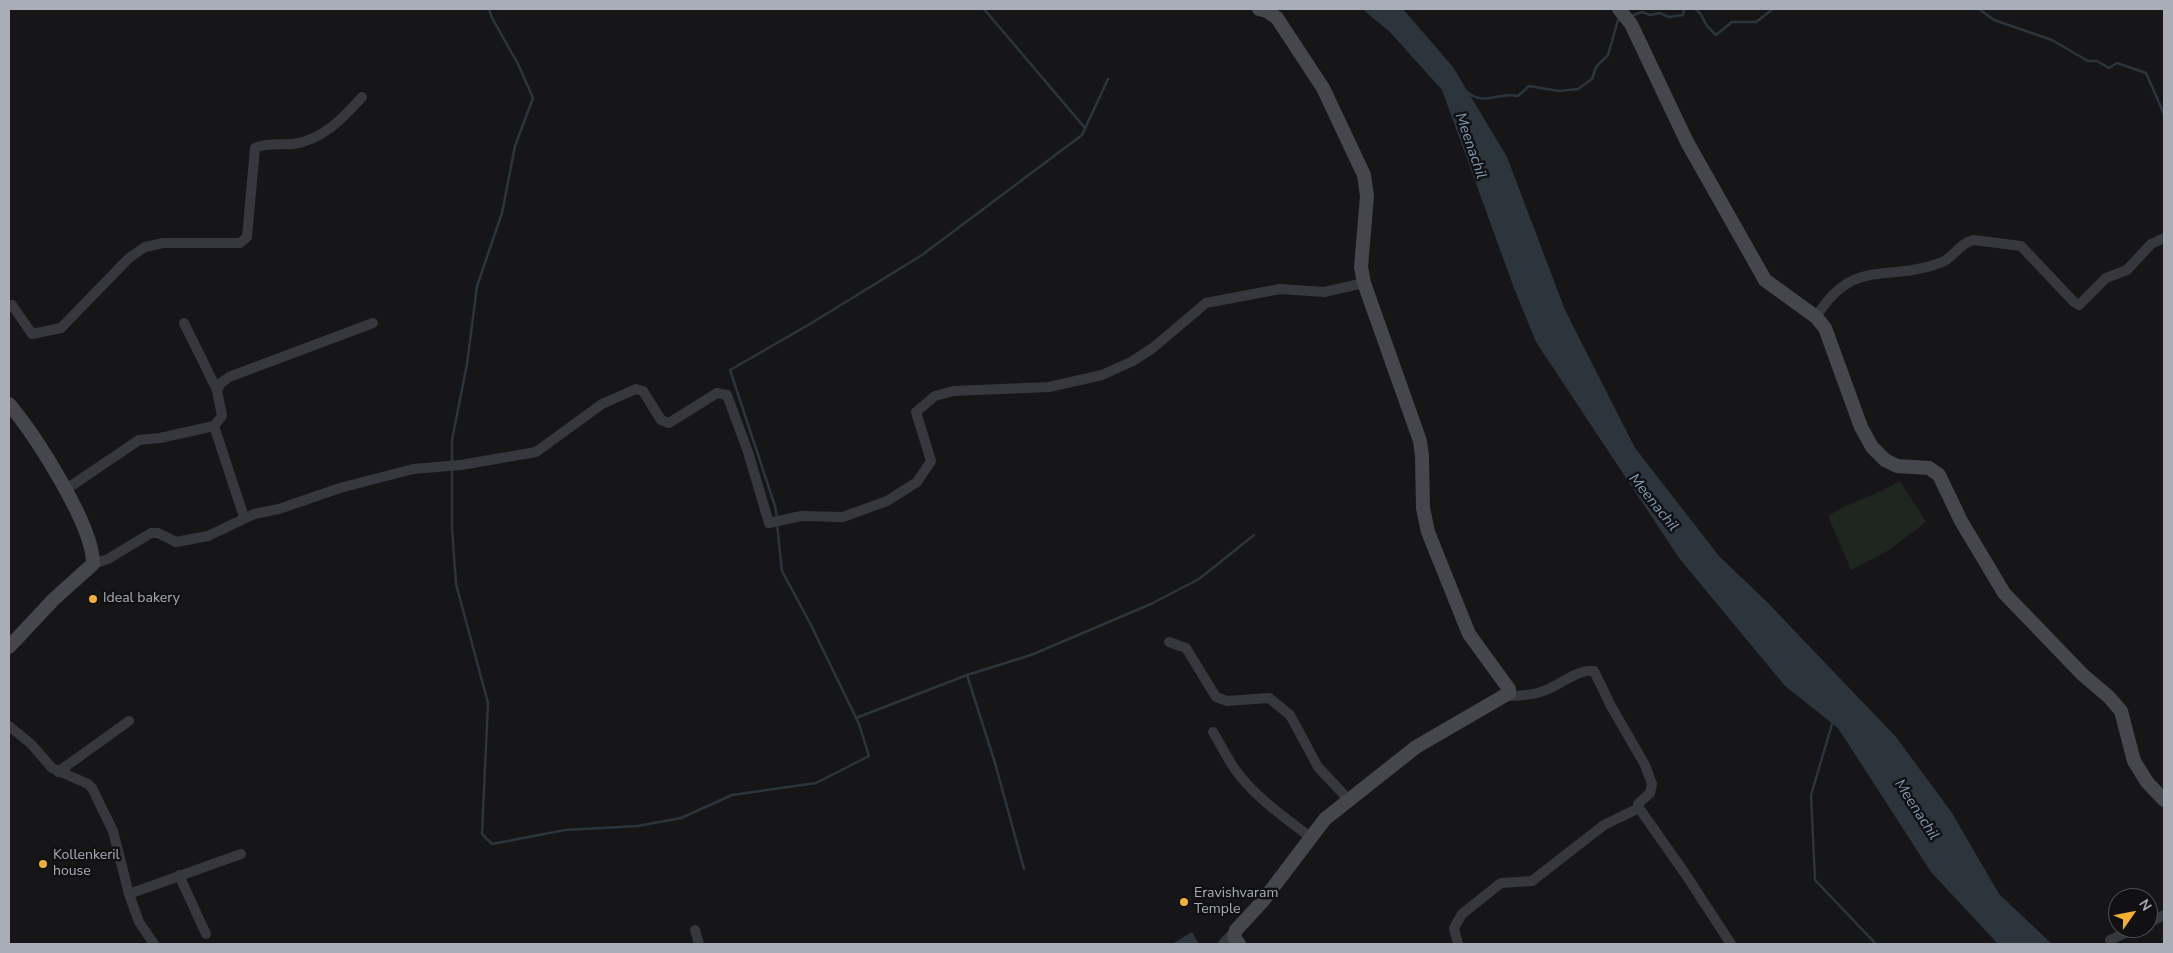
<!DOCTYPE html>
<style>
body{margin:0}
#map{position:relative;width:2173px;height:953px;overflow:hidden;background:#161618;font-family:"Nunito Sans",sans-serif}
canvas{display:block}
.frame{position:absolute;inset:0;border:10px solid #a8adb8;pointer-events:none}
.north{position:absolute;left:2108px;top:888px;width:50px;height:50px;box-sizing:border-box;background:#111113;border:1px solid #4d4f55;border-radius:50%;rotate:57deg;font-size:14px;font-weight:700;line-height:20px;text-align:center;color:#a8adb8}
.north::after{content:'';display:block;margin:auto;width:18px;height:22px;background:#f2b134;clip-path:polygon(50% 0,100% 100%,50% 72%,0 100%)}
</style>
<div id="map">
<canvas width="2173" height="953"></canvas>
<div class="frame"></div>
<div class="north">N</div>
</div>
<script>
const c = document.querySelector('canvas').getContext('2d');
c.lineJoin = 'round';
function fillPath(path, color) {
  c.fillStyle = color;
  c.fill(path, 'evenodd');
}
function stroke(path, color, width, dash) {
  c.strokeStyle = color;
  c.lineWidth = width;
  c.lineCap = dash ? 'butt' : 'round';
  c.setLineDash(dash || []);
  c.stroke(path);
}
function label(font, color, halo, rows, align = 'center') {
  c.font = font + ' "Nunito Sans",sans-serif';
  c.lineWidth = 5;
  c.setLineDash([]);
  c.textBaseline = 'middle';
  c.strokeStyle = halo;
  c.fillStyle = color;
  for (const [text, x, y, turn = 0] of rows) {
    c.save();
    c.translate(x, y);
    c.rotate((+turn || 0) * Math.PI / 180);
    c.textAlign = isNaN(turn) ? turn : align;
    if (halo) c.strokeText(text, 0, 0);
    c.fillText(text, 0, 0);
    c.restore();
  }
}
fillPath(new Path2D(`
 M1900 481 1926 522 1889 550 1851 570 1828 516C1850 502 1877 495 1900 481Z`), '#1e261f');
fillPath(new Path2D(`
 M1362 9H1403L1453 67 1507 157 1565 310 1635 448 1719 556 1767 602 1896 737 1952 813 1999 894 2052 944H1998L1931 872 1838 728 1785 686 1679 558 1536 342 1514 288 1442 90 1390 32Z
 M1192 932 1199 944H1172Z`), '#2c353c');
stroke(new Path2D(`
 M984 9 1085 128
 M1695 9 1700 13 1707 26 1716 35 1732 22H1756L1773 9
 M1979 9 1994 20 2052 40 2088 61H2097L2109 68 2117 63 2146 73 2164 114
 M1631 16 1642 12 1650 15 1660 13 1669 17 1683 15 1684 9
 M1467 92C1486 107 1497 91 1518 96L1529 86 1559 91 1578 89 1592 79 1596 67 1608 55 1618 20 1621 19
 M452 464V440L467 364 477 286 502 213 515 146 533 98 518 64 492 18 489 9
 M452 469V528L456 584 488 703 482 834 492 844 565 830 638 826 681 818 732 795 816 783 869 756 859 724 810 623 782 571 777 524
 M777 518 775 506 730 370 810 324 922 255 1082 135 1108 79
 M967 675 995 763 1024 869
 M856 718 967 675 1031 655 1151 604 1199 579 1254 535
 M1833 721 1811 795 1815 880 1876 944`), '#2c353c', 2.5);
stroke(new Path2D(`
 M9 307 12 305 32 334 61 328 129 258 145 247 163 243H240L247 237 255 148C265 143 281 145 293 144 323 140 343 118 362 97
 M1816 317C1854 256 1886 283 1940 263 1953 259 1960 242 1974 240L2021 246 2074 302 2079 305 2106 278 2127 270 2151 244 2164 238
 M184 323 217 390
 M214 426 244 517
 M65 490 139 440 160 438 214 426 222 416 217 390 221 383 229 377 373 323
 M93 564 108 559 151 533H158L176 542 208 536 254 514 279 509 340 488 413 469 461 465 536 452 602 404 636 389 643 391 661 420 669 423 717 393 727 395 748 452 769 523 801 516 843 517 887 501 917 482 931 461 916 412 935 396 953 391 1049 387 1102 375 1133 361 1154 347 1206 303 1280 289 1324 292 1364 283
 M1169 642 1186 648 1216 697 1227 701 1269 698 1290 715 1318 767 1349 800
 M1507 696C1519 696 1535 695 1546 690 1562 684 1577 669 1594 671L1611 706 1645 765 1652 784 1650 793 1638 804 1639 808 1684 872 1731 944
 M9 726 31 744 52 768 88 784 92 788 113 831 129 894 139 922 154 944
 M1213 732C1221 745 1228 760 1237 772 1256 798 1286 818 1310 837
 M58 772 129 721
 M179 875 206 934
 M129 894 241 854
 M2148 923 2164 915
 M695 930 699 944
 M2110 940 2137 928
 M1223 944 1236 930
 M1458 944 1454 928 1462 914 1501 883 1532 881 1604 825 1639 808`), '#37383d', 10);
stroke(new Path2D(`
 M1619 9 1631 24 1687 142 1765 280 1816 317 1825 328 1861 427 1872 447 1885 460 1897 466 1929 468 1939 475 1961 521 2004 593 2083 675 2109 697 2121 711 2134 761 2147 782 2164 800
 M9 404C35 435 94 526 93 564L54 599 9 647
 M1239 944 1234 937 1236 930 1262 902 1325 819 1416 747 1509 693V689L1469 634 1428 532 1423 508 1422 456 1420 441 1364 283 1361 267 1367 196 1364 175 1323 88 1277 18 1267 11 1259 9`), '#45474d', 14);
for (const [x, y, r, color] of [
 [93,599,5,"#f2b134"],
 [43,864,5,"#f2b134"],
 [1184,902,5,"#f2b134"]
]) {
  const dot = new Path2D();
  dot.arc(x, y, r, 0, 2 * Math.PI);
  c.fillStyle = color;
  c.fill(dot);
  stroke(dot, '#111113', 2);
}
label('14px', '#a8adb8', '#111113', [
 ["Ideal bakery",103,599],
 ["Kollenkeril",53,856],
 ["house",53,872],
 ["Eravishvaram",1194,894],
 ["Temple",1194,910]
], 'left');
label('italic 15px', '#7f9bb3', '#111113', [
 ["Meenachil",1470,146,71],
 ["Meenachil",1653,503,51],
 ["Meenachil",1916,810,57]
]);
</script>
